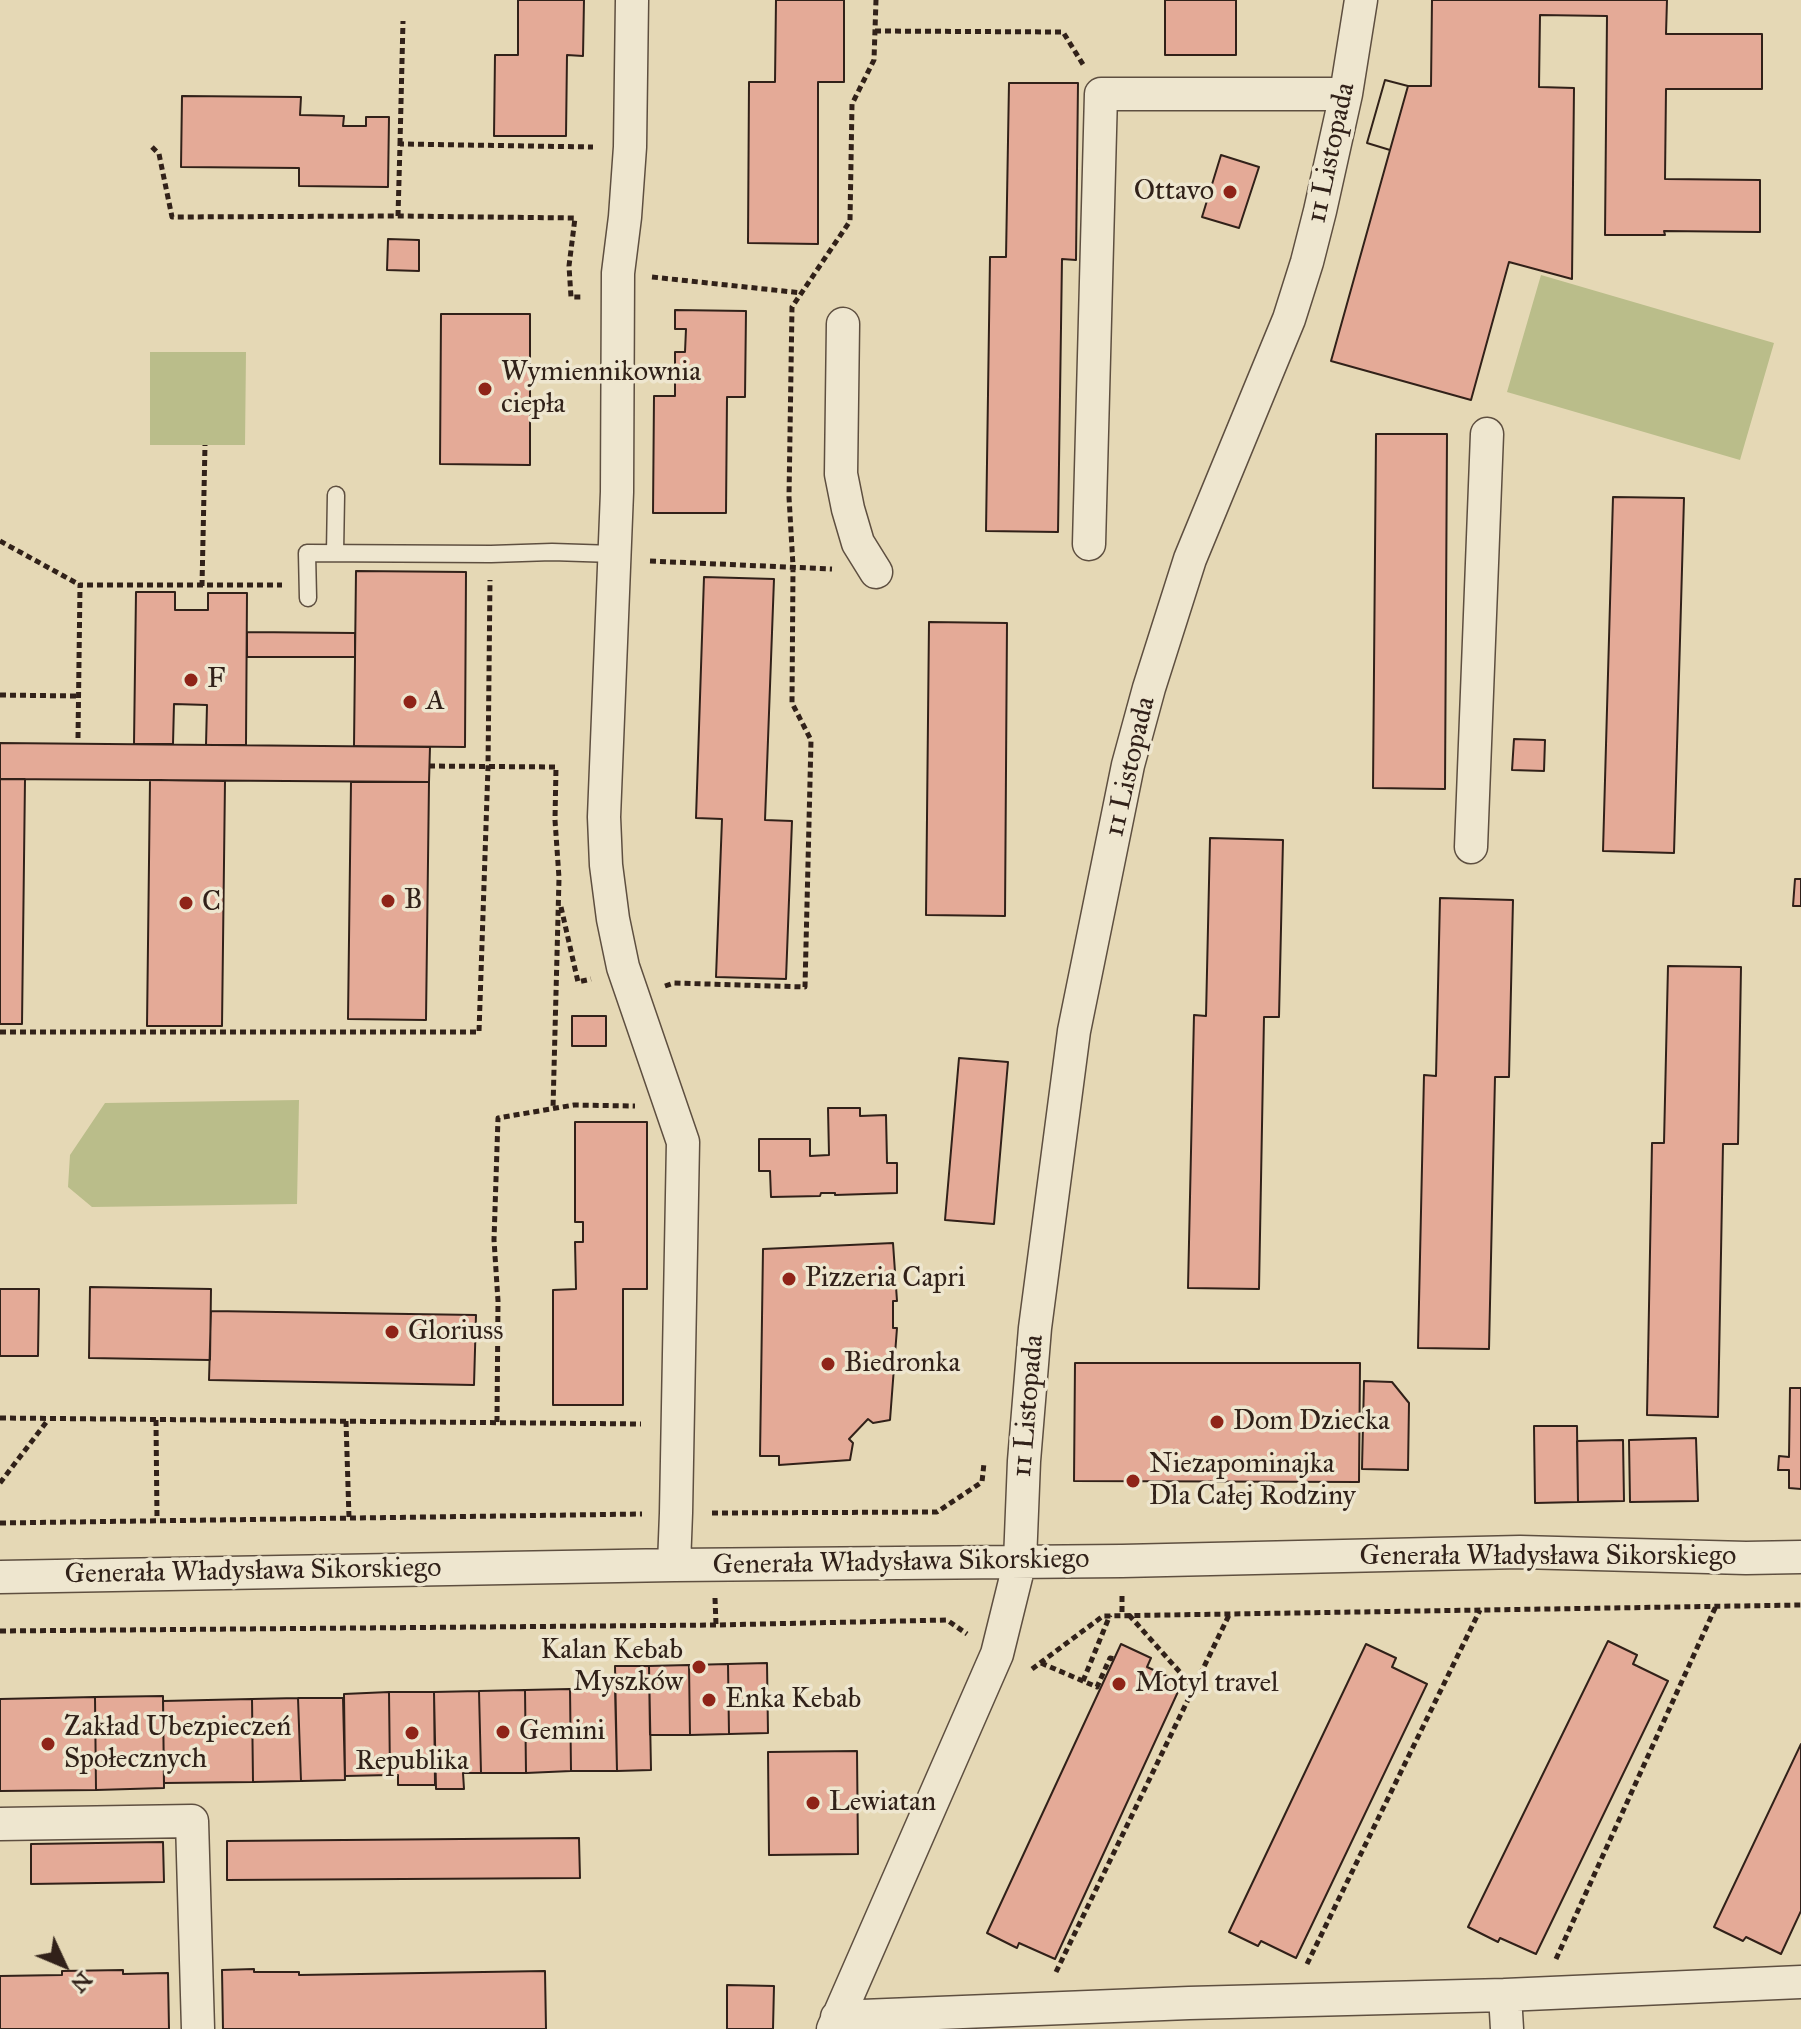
<!DOCTYPE html>
<meta charset="utf-8">
<style>
body{margin:0}
#map{position:relative;width:1801px;height:2029px;overflow:hidden;background:#e5d8b5;font-family:"IM FELL Great Primer",serif}
canvas{display:block}
.north{position:absolute;left:24px;top:1925px;width:80px;height:80px;-webkit-text-stroke:6px #eee6cf;paint-order:stroke;rotate:134deg;font-size:22px;font-weight:700;line-height:32px;text-align:center;color:#312119}
.north::after{content:'';display:block;margin:auto;width:28px;height:36px;background:#312119;clip-path:polygon(50% 0,100% 100%,50% 72%,0 100%)}
</style>
<div id="map">
<canvas width="1801" height="2029"></canvas>
<div class="north">N</div>
</div>
<script>
const c = document.querySelector('canvas').getContext('2d');
c.lineJoin = 'round';
function fillPath(path, color) {
  c.fillStyle = color;
  c.fill(path, 'evenodd');
}
function stroke(path, color, width, dash) {
  c.strokeStyle = color;
  c.lineWidth = width;
  c.lineCap = dash ? 'butt' : 'round';
  c.setLineDash(dash || []);
  c.stroke(path);
}
function label(font, color, halo, rows, align = 'center') {
  c.font = font + ' "IM FELL Great Primer",serif';
  c.lineWidth = 7;
  c.setLineDash([]);
  c.textBaseline = 'middle';
  c.strokeStyle = halo;
  c.fillStyle = color;
  for (const [text, x, y, turn = 0] of rows) {
    c.save();
    c.translate(x, y);
    c.rotate((+turn || 0) * Math.PI / 180);
    c.textAlign = isNaN(turn) ? turn : align;
    if (halo) c.strokeText(text, 0, 0);
    c.fillText(text, 0, 0);
    c.restore();
  }
}
fillPath(new Path2D(`
 M1541 275 1774 343 1740 460 1507 392Z
 M150 352H246L245 445H150Z
 M299 1100 297 1204 92 1207 68 1187 70 1155 105 1103Z`), '#babd8a');
const building = new Path2D(`
 M518 0H584L583 56 567 55 566 136H494L495 55H518Z
 M776 0H844V82H818V244L748 243 749 82H775Z
 M1165 0H1236V55H1165Z
 M1432 0H1667L1666 34H1762V89H1666L1665 179 1760 180V232L1664 231 1665 235H1605L1607 16 1540 15 1539 87 1574 88 1572 279 1509 262 1471 400 1331 361 1390 150 1367 143 1385 80 1408 86H1431Z
 M1385 80 1408 86 1390 150 1367 143Z
 M1009 83H1078L1076 260 1062 259 1058 532 986 531 990 257H1006Z
 M182 96 301 97 300 115 344 116 343 126H366V117H389L388 187 299 186V168L181 167Z
 M1221 155 1259 167 1239 228 1202 217Z
 M388 239 419 240V271L387 270Z
 M675 310 746 311 745 397H727L726 513H653L654 396H675V352H685L686 329H675Z
 M441 314H530V465L440 464Z
 M1376 434H1447L1445 789 1373 788Z
 M1613 497 1684 498 1674 853 1603 851Z
 M356 571 466 572 465 747 354 746Z
 M704 577 774 579 765 820 792 821 786 979 716 977 722 819 696 818Z
 M136 592H175V610H208V593H247L246 745H206L207 705 174 704 173 744H134Z
 M929 622 1007 623 1005 916 926 915Z
 M247 632 355 633V657H247Z
 M1514 739 1545 740 1544 771 1512 770Z
 M0 743 430 747 429 782 0 779Z
 M0 779H25L22 1024H0Z
 M150 780 225 781 222 1026H147Z
 M351 782H429L426 1020 348 1019Z
 M1210 838 1283 840 1279 1017H1264L1259 1289 1188 1288 1194 1015 1206 1016Z
 M1795 879H1801V906H1793Z
 M1440 898 1513 900 1509 1077H1495L1489 1349 1418 1348 1424 1075 1436 1076Z
 M1668 966 1741 967 1738 1144H1723L1718 1417 1647 1415 1652 1143H1664Z
 M572 1016H606V1046H572Z
 M959 1058 1008 1062 994 1224 945 1220Z
 M828 1108H860V1116L886 1115 887 1163H897V1193L835 1195V1193H821L820 1196 771 1197 770 1171H759V1139H810V1156L829 1155Z
 M575 1122H647V1289H623V1405H553V1290L576 1289 575 1242H583V1222H575Z
 M893 1243 897 1301H893V1328H897L890 1420 873 1423 868 1419 849 1439 853 1443 850 1460 779 1465V1456H760L763 1249Z
 M90 1287 211 1289 210 1360 89 1358Z
 M0 1289H39L38 1356H0Z
 M211 1311 476 1315 474 1385 209 1380Z
 M1075 1363H1360L1359 1482 1074 1481Z
 M1364 1381 1392 1382 1409 1403 1408 1470 1362 1469Z
 M1790 1388H1801V1489L1789 1488V1470H1778L1779 1456 1789 1457Z
 M1534 1426H1577L1578 1502 1535 1503Z
 M1696 1438 1698 1501 1630 1502 1629 1440Z
 M1623 1440 1624 1501 1578 1502 1577 1441Z
 M1608 1641 1637 1655 1633 1664 1668 1681 1536 1954 1500 1938 1498 1942 1468 1927Z
 M1121 1644 1151 1658 1147 1667 1182 1683 1055 1959 1019 1943 1017 1948 987 1933Z
 M1366 1644 1396 1658 1392 1667 1427 1684 1296 1958 1261 1941 1258 1946 1229 1932Z
 M767 1663 768 1733 729 1734 728 1664Z
 M728 1664 729 1734 690 1735 689 1665Z
 M689 1665 690 1735H650L649 1666Z
 M615 1666H649L651 1770 617 1771Z
 M615 1688 617 1771H571L570 1689Z
 M570 1689 571 1771 526 1773 525 1690Z
 M525 1690 526 1773H481L479 1691Z
 M479 1691 481 1773H463L464 1789H436L434 1692Z
 M389 1692 390 1775 345 1776 344 1694Z
 M389 1692H434L435 1785H398V1775H390Z
 M163 1696 164 1788 96 1790 95 1697Z
 M95 1697 96 1790 0 1791V1699Z
 M298 1698H343L345 1780 301 1781Z
 M298 1698 301 1781 253 1782 252 1699Z
 M252 1699 253 1782 164 1783 163 1701Z
 M1801 1744V1911L1781 1954 1746 1937 1743 1941 1714 1927Z
 M857 1751 858 1854 769 1855 768 1752Z
 M579 1838 580 1878 227 1880V1841Z
 M163 1842 164 1882 31 1884V1844Z
 M254 1969V1972H299V1975L545 1971 546 2029H223L222 1970Z
 M123 1970V1974L168 1973 169 2029H0V1976L62 1975V1971Z
 M727 1985 774 1986 773 2029H727Z`);
fillPath(building, '#e4aa97');
stroke(building, '#312119', 2);
const service = new Path2D(`
 M335 553 336 495
 M308 598 307 553 491 554 552 552 614 554`);
const minor = new Path2D(`
 M632 0 630 147 625 217 618 273 617 492 604 817 606 865 613 919 623 967 683 1142 676 1513 674 1565
 M843 324 841 474 848 509 858 543 876 572
 M1089 544 1101 94H1346
 M1471 847 1487 434
 M0 1577 674 1565 1122 1561 1520 1552 1746 1558 1801 1557
 M0 1824 192 1821 198 2029
 M1505 1995 1507 2029
 M837 2017 1189 2003 1505 1995 1801 1982
 M833 2029 997 1654 1020 1561 1024 1461 1035 1328 1074 1031 1128 765 1149 688 1190 559 1289 319 1307 262 1320 211 1346 94 1361 0`);
stroke(service, '#5e4f40', 19);
stroke(minor, '#5e4f40', 35);
stroke(new Path2D(`
 M875 31 1063 32 1084 66
 M400 144 403 21
 M152 147 159 154 172 217 398 216 575 218 569 266 571 297H582
 M398 216 400 144 593 147
 M652 277 802 293
 M0 541 80 585
 M650 561 832 569
 M202 586 205 445
 M0 695 78 696
 M78 738 80 585H282
 M429 766 556 767 555 820 559 878 553 1108
 M561 907 578 982 591 979
 M665 986 674 983 805 987 811 740 792 703 793 566 789 497 792 307 850 221 852 104 874 60 876 0
 M0 1032H479L488 767 490 580
 M0 1418 641 1424
 M156 1420 157 1520
 M346 1421 349 1518
 M497 1422 498 1301 494 1240 498 1118 574 1105 635 1106
 M0 1483 48 1420
 M712 1513 937 1512 982 1482 984 1463
 M0 1523 642 1514
 M1122 1596V1615
 M715 1598 716 1625
 M1129 1615 1194 1688
 M0 1631 716 1625 947 1620 967 1634
 M1041 1663 1097 1687 1110 1658 1114 1659
 M1032 1669 1103 1616 1801 1605
 M1083 1681 1110 1615
 M1556 1959 1716 1606
 M1307 1964 1480 1610
 M1056 1972 1230 1613`), '#312119', 5, [6, 4]);
stroke(service, '#eee6cf', 16);
stroke(minor, '#eee6cf', 32);
for (const [x, y, r, color] of [
 [1230,192,8,"#8f2418"],
 [485,389,8,"#8f2418"],
 [191,680,8,"#8f2418"],
 [410,702,8,"#8f2418"],
 [388,901,8,"#8f2418"],
 [186,903,8,"#8f2418"],
 [789,1279,8,"#8f2418"],
 [392,1332,8,"#8f2418"],
 [828,1364,8,"#8f2418"],
 [1217,1422,8,"#8f2418"],
 [1133,1481,8,"#8f2418"],
 [699,1667,8,"#8f2418"],
 [1119,1684,8,"#8f2418"],
 [709,1700,8,"#8f2418"],
 [503,1732,8,"#8f2418"],
 [412,1733,8,"#8f2418"],
 [48,1744,8,"#8f2418"],
 [813,1803,8,"#8f2418"]
]) {
  const dot = new Path2D();
  dot.arc(x, y, r, 0, 2 * Math.PI);
  c.fillStyle = color;
  c.fill(dot);
  stroke(dot, '#eee6cf', 3);
}
label('28px', '#312119', '#eee6cf', [
 ["11 Listopada",1332,153,-78],
 ["11 Listopada",1131,767,-77],
 ["11 Listopada",1029,1406,-85],
 ["Generała Władysława Sikorskiego",1548,1557],
 ["Generała Władysława Sikorskiego",901,1563,-1],
 ["Generała Władysława Sikorskiego",253,1572,-1]
]);
label('28px', '#312119', '#eee6cf', [
 ["Ottavo",1214,192,"right"],
 ["Wymiennikownia",501,373],
 ["ciepła",501,405],
 ["F",207,680],
 ["A",426,702],
 ["B",404,901],
 ["C",202,903],
 ["Pizzeria Capri",805,1279],
 ["Gloriuss",408,1332],
 ["Biedronka",844,1364],
 ["Dom Dziecka",1233,1422],
 ["Niezapominajka",1149,1465],
 ["Dla Całej Rodziny",1149,1497],
 ["Kalan Kebab",683,1651,"right"],
 ["Myszków",683,1683,"right"],
 ["Motyl travel",1135,1684],
 ["Enka Kebab",725,1700],
 ["Zakład Ubezpieczeń",64,1728],
 ["Społecznych",64,1760],
 ["Gemini",519,1732],
 ["Republika",412,1762,"center"],
 ["Lewiatan",829,1803]
], 'left');
</script>
